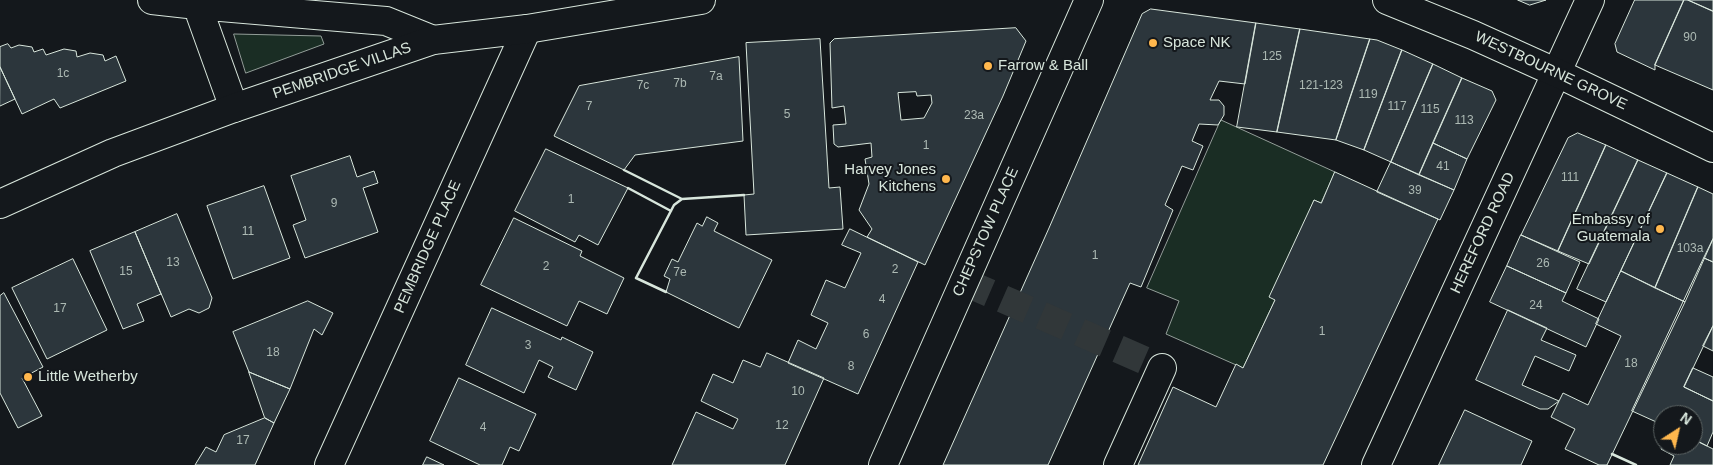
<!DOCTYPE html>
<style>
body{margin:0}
#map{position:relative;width:1713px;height:465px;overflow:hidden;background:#14181c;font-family:Arial,sans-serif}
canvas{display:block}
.north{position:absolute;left:1653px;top:405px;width:50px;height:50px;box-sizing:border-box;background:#14181c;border:1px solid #626a69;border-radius:50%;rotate:35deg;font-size:14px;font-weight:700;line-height:20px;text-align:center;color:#d8e6dc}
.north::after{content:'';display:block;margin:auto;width:18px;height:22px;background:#ffb74d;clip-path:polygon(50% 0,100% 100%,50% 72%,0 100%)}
</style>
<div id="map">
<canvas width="1713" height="465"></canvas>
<div class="north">N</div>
</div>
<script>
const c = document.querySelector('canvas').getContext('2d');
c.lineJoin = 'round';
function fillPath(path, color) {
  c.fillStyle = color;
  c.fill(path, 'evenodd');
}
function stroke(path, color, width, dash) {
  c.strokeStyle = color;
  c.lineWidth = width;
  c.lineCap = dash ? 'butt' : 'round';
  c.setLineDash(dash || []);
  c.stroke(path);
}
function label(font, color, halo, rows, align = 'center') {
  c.font = font + ' Arial,sans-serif';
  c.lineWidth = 4;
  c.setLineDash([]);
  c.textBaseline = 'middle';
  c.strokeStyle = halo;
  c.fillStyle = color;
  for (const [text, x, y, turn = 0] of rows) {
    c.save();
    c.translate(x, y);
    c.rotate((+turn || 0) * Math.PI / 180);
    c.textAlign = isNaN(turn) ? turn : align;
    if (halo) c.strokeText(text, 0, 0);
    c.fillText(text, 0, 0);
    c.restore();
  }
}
const green = new Path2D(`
 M234 34 321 36 324 44 246 73Z
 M1221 120 1335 172 1321 203 1314 200 1275 300 1243 368 1166 334 1179 301 1147 288Z`);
fillPath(green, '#1a2d24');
stroke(green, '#939e99', 1);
const building = new Path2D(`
 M1518 0H1546L1530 5Z
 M1635 0H1684L1655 65V70L1617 52 1615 44Z
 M1684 0H1688L1713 11V90L1655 65Z
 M1688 0H1713V11Z
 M1151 9 1256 23 1245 84 1219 81 1210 100H1219L1224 106V115L1218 125 1199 124 1192 141 1203 146 1193 170 1182 166 1165 205 1173 210 1141 287 1130 283 1048 465H943L1049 228 1142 14Z
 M1256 23 1300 29 1277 132 1237 127Z
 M1016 28 1026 41 1003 96 925 265 867 237 872 229 859 210 869 184 865 159 872 157 871 143 838 147 834 144 833 125 846 124 844 106 832 108 830 43 834 39ZM916 92 917 96 931 95 932 103 924 118 901 120 898 93Z
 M1300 29 1370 39 1336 140 1277 132Z
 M820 39 829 188 840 187 843 229 746 235 744 195 754 194 746 43Z
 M1370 39 1377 40 1402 50 1364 150 1336 140Z
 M8 44 11 48 19 45 32 47 34 52 43 49 46 55 64 49 76 51 77 57 90 53 103 55 105 61 116 56 126 81 60 108 54 99 22 114 0 67V47Z
 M1402 50 1433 64 1391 162 1364 150Z
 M739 57 743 141 635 155 624 170 554 136 579 86Z
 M1433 64 1462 78 1419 175 1391 162Z
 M0 67 15 99 0 106Z
 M1462 78 1492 91 1496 100 1467 159 1433 143Z
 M1578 133 1606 145 1558 251 1521 235 1568 138Z
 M1433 143 1467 159 1454 190 1419 175Z
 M1606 145 1638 160 1589 264 1558 251Z
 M546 149 628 188 598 245 579 235 575 242 515 211Z
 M350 156 357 177 374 171 378 183 363 188 378 232 305 258 293 225 306 220 291 176Z
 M1638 160 1667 173 1606 302 1577 289Z
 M1391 162 1454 190 1440 220 1377 192Z
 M1335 172 1438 219 1323 465H1138L1173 387 1216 407 1236 364 1243 368 1275 300 1269 297 1314 200 1321 203Z
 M1667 173 1698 187 1655 288 1621 271Z
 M264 186 290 258 233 279 207 206Z
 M1698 187 1713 194V239L1685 302 1655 288Z
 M177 214 212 298 209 308 199 313 189 309 171 317 135 232Z
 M707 217 718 223 714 231 772 260 739 328 666 292 670 279 664 276 672 259 678 262 697 223 702 226Z
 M514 218 582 251 580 256 624 278 607 314 579 301 567 326 481 285Z
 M850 229 918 262 858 394 788 363 798 340 816 349 828 323 811 315 826 280 845 288 861 253 842 245Z
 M135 232 161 294 137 304 144 321 123 329 90 251Z
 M1521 235 1580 262 1566 293 1507 266Z
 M1713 239V262L1704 258Z
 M1704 258 1713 262V326L1684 387 1713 401V432L1707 446 1693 439V415H1663V425L1632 411Z
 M73 259 107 330 47 359 12 288Z
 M1507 266 1566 293 1562 301 1599 319 1586 347 1490 302Z
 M1621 271 1685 302 1607 465H1599L1565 449 1575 429 1551 417 1563 393 1588 405 1621 336 1596 324Z
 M4 293 43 367 22 378 42 416 18 428 0 393V296Z
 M308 301 333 313 322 335 314 329 290 389 249 372 233 332Z
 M492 308 561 340 562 337 593 352 576 390 548 377 553 367 539 360 524 393 466 365Z
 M1508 310 1547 328 1541 340 1576 355 1569 371 1535 356 1522 385 1559 401 1548 409H1540L1476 380Z
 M1713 326V351L1703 346Z
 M767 353 824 378 785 465H672L696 412 733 429 738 419 701 401 713 374 733 383 743 360 760 367Z
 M1693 368 1713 377V401L1684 387Z
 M249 372 290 389 274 423 265 418Z
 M459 378 536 414 519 451 510 447 502 465H480L430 441Z
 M1465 410 1532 441 1521 465H1439Z
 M265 418 274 423 255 465H195L206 447 216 452 224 435Z
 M1693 439 1713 449V465H1670L1674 456 1661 449 1663 445H1693Z
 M427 457 444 465H423Z`);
fillPath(building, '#2c363c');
stroke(building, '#d8e6dc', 1);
stroke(new Path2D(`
 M964 282 1162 368`), '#313739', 28, [28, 14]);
const street = new Path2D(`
 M329 465 527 29
 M883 465 1089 0
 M1118 465 1162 368
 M1376 465 1590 0`);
const secondary = new Path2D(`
 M152 0 197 5 386 21 433 40
 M197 5 234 108`);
const primary = new Path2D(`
 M1387 0 1473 35 1557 73 1713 148
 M0 204 113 153 234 108 433 40 527 29 701 0`);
stroke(street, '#d8e6dc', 30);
stroke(secondary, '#d8e6dc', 30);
stroke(primary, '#d8e6dc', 30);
stroke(street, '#14181c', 28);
stroke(secondary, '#14181c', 28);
stroke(primary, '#14181c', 28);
stroke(new Path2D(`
 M624 170 682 199
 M628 188 671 211
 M666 292 636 278 674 205 682 199 744 195
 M1612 454 1636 465`), '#d8e6dc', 2.5);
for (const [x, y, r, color] of [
 [1153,43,5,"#ffb74d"],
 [988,66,5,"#ffb74d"],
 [946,179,5,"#ffb74d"],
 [1660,229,5,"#ffb74d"],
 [28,377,5,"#ffb74d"]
]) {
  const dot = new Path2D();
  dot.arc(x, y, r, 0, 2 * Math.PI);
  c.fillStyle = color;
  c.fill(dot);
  stroke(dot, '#14181c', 2);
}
label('12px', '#adbab4', null, [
 ["90",1690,38],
 ["125",1272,57],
 ["1c",63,74],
 ["7a",716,77],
 ["7b",680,84],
 ["7c",643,86],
 ["121-123",1321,86],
 ["119",1368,95],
 ["7",589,107],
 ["117",1397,107],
 ["115",1430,110],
 ["5",787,115],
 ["23a",974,116],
 ["113",1464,121],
 ["1",926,146],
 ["41",1443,167],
 ["111",1570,178],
 ["39",1415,191],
 ["1",571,200],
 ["9",334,204],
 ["11",248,232],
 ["103a",1690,249],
 ["1",1095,256],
 ["13",173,263],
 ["26",1543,264],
 ["2",546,267],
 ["2",895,270],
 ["15",126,272],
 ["7e",680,273],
 ["4",882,300],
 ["24",1536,306],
 ["17",60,309],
 ["1",1322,332],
 ["6",866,335],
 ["3",528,346],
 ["18",273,353],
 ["18",1631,364],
 ["8",851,367],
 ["10",798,392],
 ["12",782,426],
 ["4",483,428],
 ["17",243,441]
]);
label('15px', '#d8e6dc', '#14181c', [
 ["Space NK",1163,43],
 ["Farrow & Ball",998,66],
 ["Harvey Jones",936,170,"right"],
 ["Kitchens",936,187,"right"],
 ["Embassy of",1650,220,"right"],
 ["Guatemala",1650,237,"right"],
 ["Little Wetherby",38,377]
], 'left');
label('15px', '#d8e6dc', '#14181c', [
 ["PEMBRIDGE VILLAS",342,71,-19],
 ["WESTBOURNE GROVE",1551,71,25],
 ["CHEPSTOW PLACE",986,232,-66],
 ["HEREFORD ROAD",1483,233,-65],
 ["PEMBRIDGE PLACE",428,247,-66]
]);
</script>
